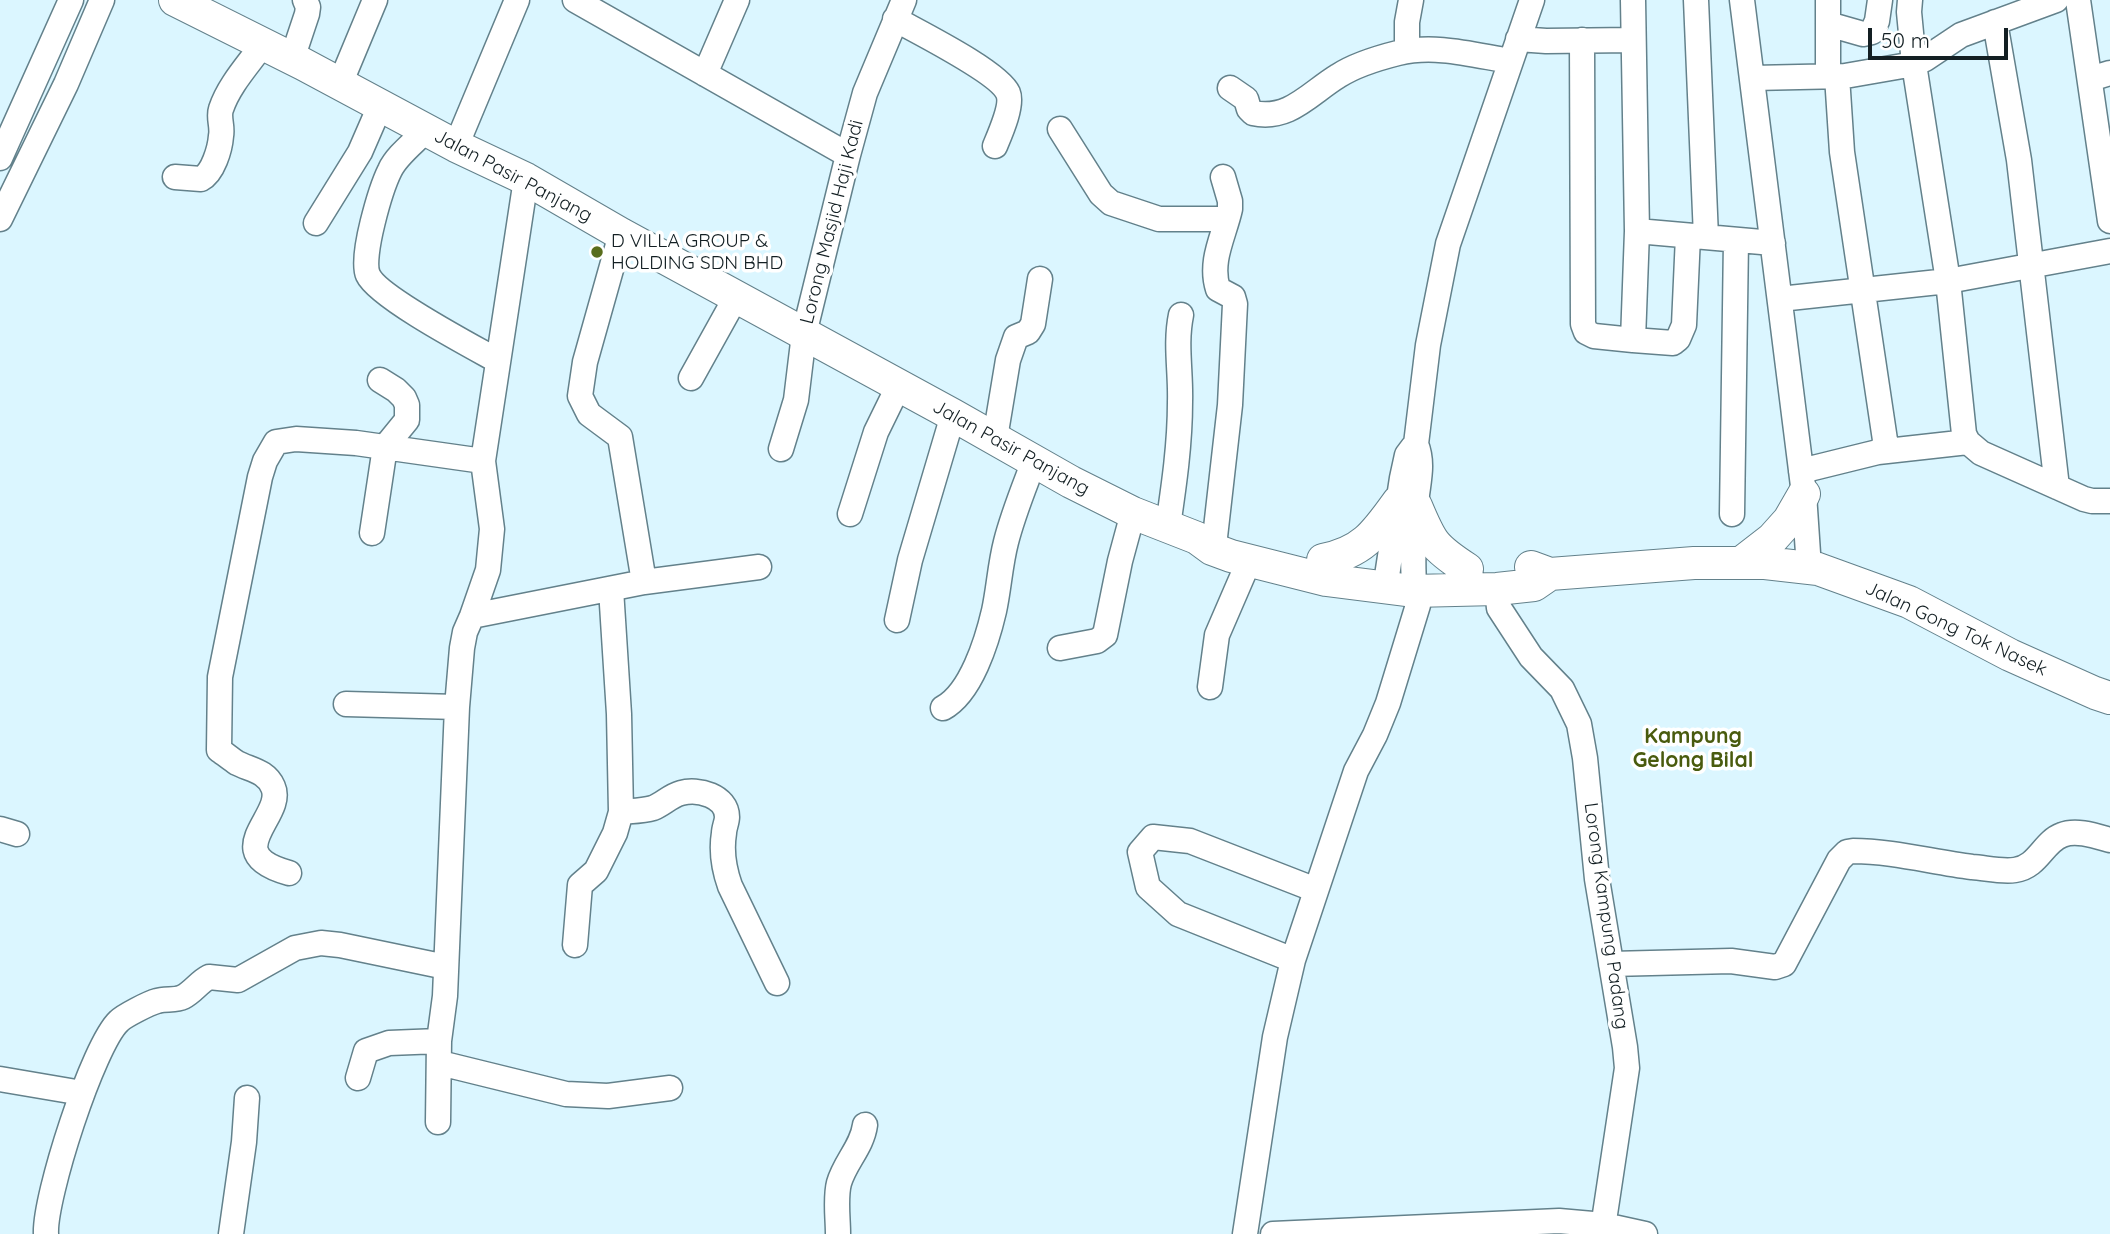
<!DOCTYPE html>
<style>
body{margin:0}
#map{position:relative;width:2110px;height:1234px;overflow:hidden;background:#dbf6ff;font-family:Quicksand,sans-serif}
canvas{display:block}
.scale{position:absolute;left:1868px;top:28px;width:140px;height:32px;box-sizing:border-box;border:4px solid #131f23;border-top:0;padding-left:9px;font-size:21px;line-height:24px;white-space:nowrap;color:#131f23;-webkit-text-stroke:5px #fff;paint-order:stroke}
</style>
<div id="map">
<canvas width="2110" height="1234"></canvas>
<div class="scale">50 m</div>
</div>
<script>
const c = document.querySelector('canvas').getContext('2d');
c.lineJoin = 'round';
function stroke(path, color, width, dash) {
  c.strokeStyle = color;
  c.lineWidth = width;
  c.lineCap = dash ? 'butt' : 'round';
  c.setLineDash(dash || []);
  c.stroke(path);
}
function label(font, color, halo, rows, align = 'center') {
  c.font = font + ' Quicksand,sans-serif';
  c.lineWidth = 7;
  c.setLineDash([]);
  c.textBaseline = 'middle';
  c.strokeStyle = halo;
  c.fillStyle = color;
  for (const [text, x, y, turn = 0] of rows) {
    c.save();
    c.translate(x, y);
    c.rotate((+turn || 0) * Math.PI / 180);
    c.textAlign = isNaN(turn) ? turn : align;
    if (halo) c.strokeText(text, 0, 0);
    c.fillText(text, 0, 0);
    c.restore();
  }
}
const minor = new Path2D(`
 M575 0 848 155
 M1633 0 1637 231 1633 340 1673 343 1678 339 1684 325 1688 236
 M1696 0 1706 237
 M1742 0 1804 494 1809 568
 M1910 0 1909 12 1914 64 1948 281 1964 434 1968 442 1981 453 2084 499 2092 501H2110
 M2078 0 2110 221
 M895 19C918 32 999 72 1008 93 1013 105 1000 134 995 146
 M1995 22 2019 160 2057 487
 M1828 24 1863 34 1872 32 1877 21 1880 0
 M1518 39 1546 41 1633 40
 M1582 40 1583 324 1586 332 1594 336 1633 340
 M1407 51V22L1411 0
 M292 59 307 14 308 7 305 0
 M705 74 737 0
 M1828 76V0
 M1837 76 1842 152 1885 440 1883 450 1878 452
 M1753 78 1845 76 1914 64 1925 59 1961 35 2056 0
 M2090 79 2110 73
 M340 84 375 0
 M1230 88 1246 99 1249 109 1253 113C1289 121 1310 93 1338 76 1355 65 1378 58 1398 53 1435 44 1473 55 1510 61
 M1060 129 1101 194 1111 203 1159 219H1227
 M426 130C415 142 397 155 390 170 381 188 360 257 368 275 378 297 473 347 498 361
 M456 146 517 0
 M0 158 71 0
 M175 177 201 179C213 173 220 149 221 136 223 126 218 118 221 109 229 85 248 65 263 44
 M0 219 66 84 102 0
 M316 223 360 152 380 106
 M1637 231 1773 243
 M621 234 585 362 580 396 589 414 620 437 644 582
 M1780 299 1948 281 2110 251
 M691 378 736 297
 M995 438 1008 360 1016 337 1028 332 1033 324 1040 279
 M781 449 796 400 804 334 848 155 865 93 904 0
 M1801 471 1878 452 1968 442
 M850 514 876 432 899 385
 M1732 514 1736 240
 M1168 526C1174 485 1180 444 1180 402 1181 372 1175 344 1181 315
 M372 533 385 447 407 420V405L404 398 396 390 380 380
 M1215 537 1230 405 1235 304 1233 297 1218 289C1209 261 1224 236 1230 209V201L1223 177
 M1385 589 1402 478 1407 455 1413 447
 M1497 589 1499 608 1531 657 1562 689 1579 724 1585 758 1597 879 1625 1047 1627 1068 1602 1234
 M472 616 644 582 759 567
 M897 620 910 560 953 415
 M1060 648 1097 641 1105 635 1120 561 1133 513
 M1210 687 1217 635 1249 561
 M346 704 457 707
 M943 708C971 693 987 641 994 611 999 588 1000 565 1006 542 1013 514 1024 488 1034 461
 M621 812C631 811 643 811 653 808 663 804 670 796 681 793 698 788 727 796 727 817 727 822 724 828 724 833 721 851 724 869 730 886L777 983
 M0 829 17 834
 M289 873C216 853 286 816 273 787 266 771 251 770 237 763 231 759 225 754 219 750L220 677 260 477 265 461 276 442 296 439 356 443 483 461
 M575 945 580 885 596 871 615 833 621 812 619 714 611 589
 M1293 960 1178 914 1148 887 1140 852 1153 837 1190 841 1316 890
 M1611 964 1731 961 1775 967 1784 964 1839 860 1847 852 1853 851C1892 851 1932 862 1972 867 1986 868 2001 872 2015 870 2038 867 2043 842 2062 835 2076 829 2096 836 2110 840
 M440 1063 566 1094 608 1096 670 1088
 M358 1078 366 1051 389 1043 439 1041
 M0 1079 82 1093
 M438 1122 439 1041 445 996 457 707 462 648 465 632 472 616 488 570 492 529 483 461 526 179
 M46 1234C44 1198 93 1045 119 1021 124 1016 149 1003 157 1001 165 998 175 1001 183 997 193 992 199 982 209 977L238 980 295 948 321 943 340 945 446 967
 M231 1234 244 1142 247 1098
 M838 1234C838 1218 835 1198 839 1183 845 1162 862 1147 865 1125
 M1245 1234 1275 1037 1293 960 1356 771 1375 735 1388 703 1418 605C1410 582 1414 529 1416 503 1418 482 1424 464 1416 444L1428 345 1448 244 1532 0
 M1273 1234 1559 1221 1604 1225 1645 1234`);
const major = new Path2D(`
 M175 0 303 64 456 146 526 179 621 234 953 415 1071 482 1133 513 1197 538 1212 549 1231 556 1326 580 1413 591 1497 589 1534 585 1550 574
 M1416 506C1431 542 1433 547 1467 569
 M1323 560C1363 552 1375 534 1398 502
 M1741 563 1772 539 1789 520 1804 494
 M1531 567 1550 574 1694 563H1765L1818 569 1909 602 2010 655 2095 693 2110 698`);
stroke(minor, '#63818b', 27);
stroke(major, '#63818b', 34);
stroke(minor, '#fff', 24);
stroke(major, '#fff', 32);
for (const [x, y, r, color] of [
 [597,252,7,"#596d1c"]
]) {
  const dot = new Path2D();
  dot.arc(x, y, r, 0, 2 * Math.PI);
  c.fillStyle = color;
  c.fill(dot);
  stroke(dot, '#fff', 2.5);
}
label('19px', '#131f23', '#fff', [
 ["Jalan Pasir Panjang",513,176,28],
 ["Lorong Masjid Haji Kadi",832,222,-76],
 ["Jalan Pasir Panjang",1011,448,29],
 ["Jalan Gong Tok Nasek",1956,629,25],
 ["Lorong Kampung Padang",1606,916,82]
]);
label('19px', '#131f23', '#fff', [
 ["D VILLA GROUP &",611,241],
 ["HOLDING SDN BHD",611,263]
], 'left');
label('bold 21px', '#495b0e', '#fff', [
 ["Kampung",1693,737],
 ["Gelong Bilal",1693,761]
]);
</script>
